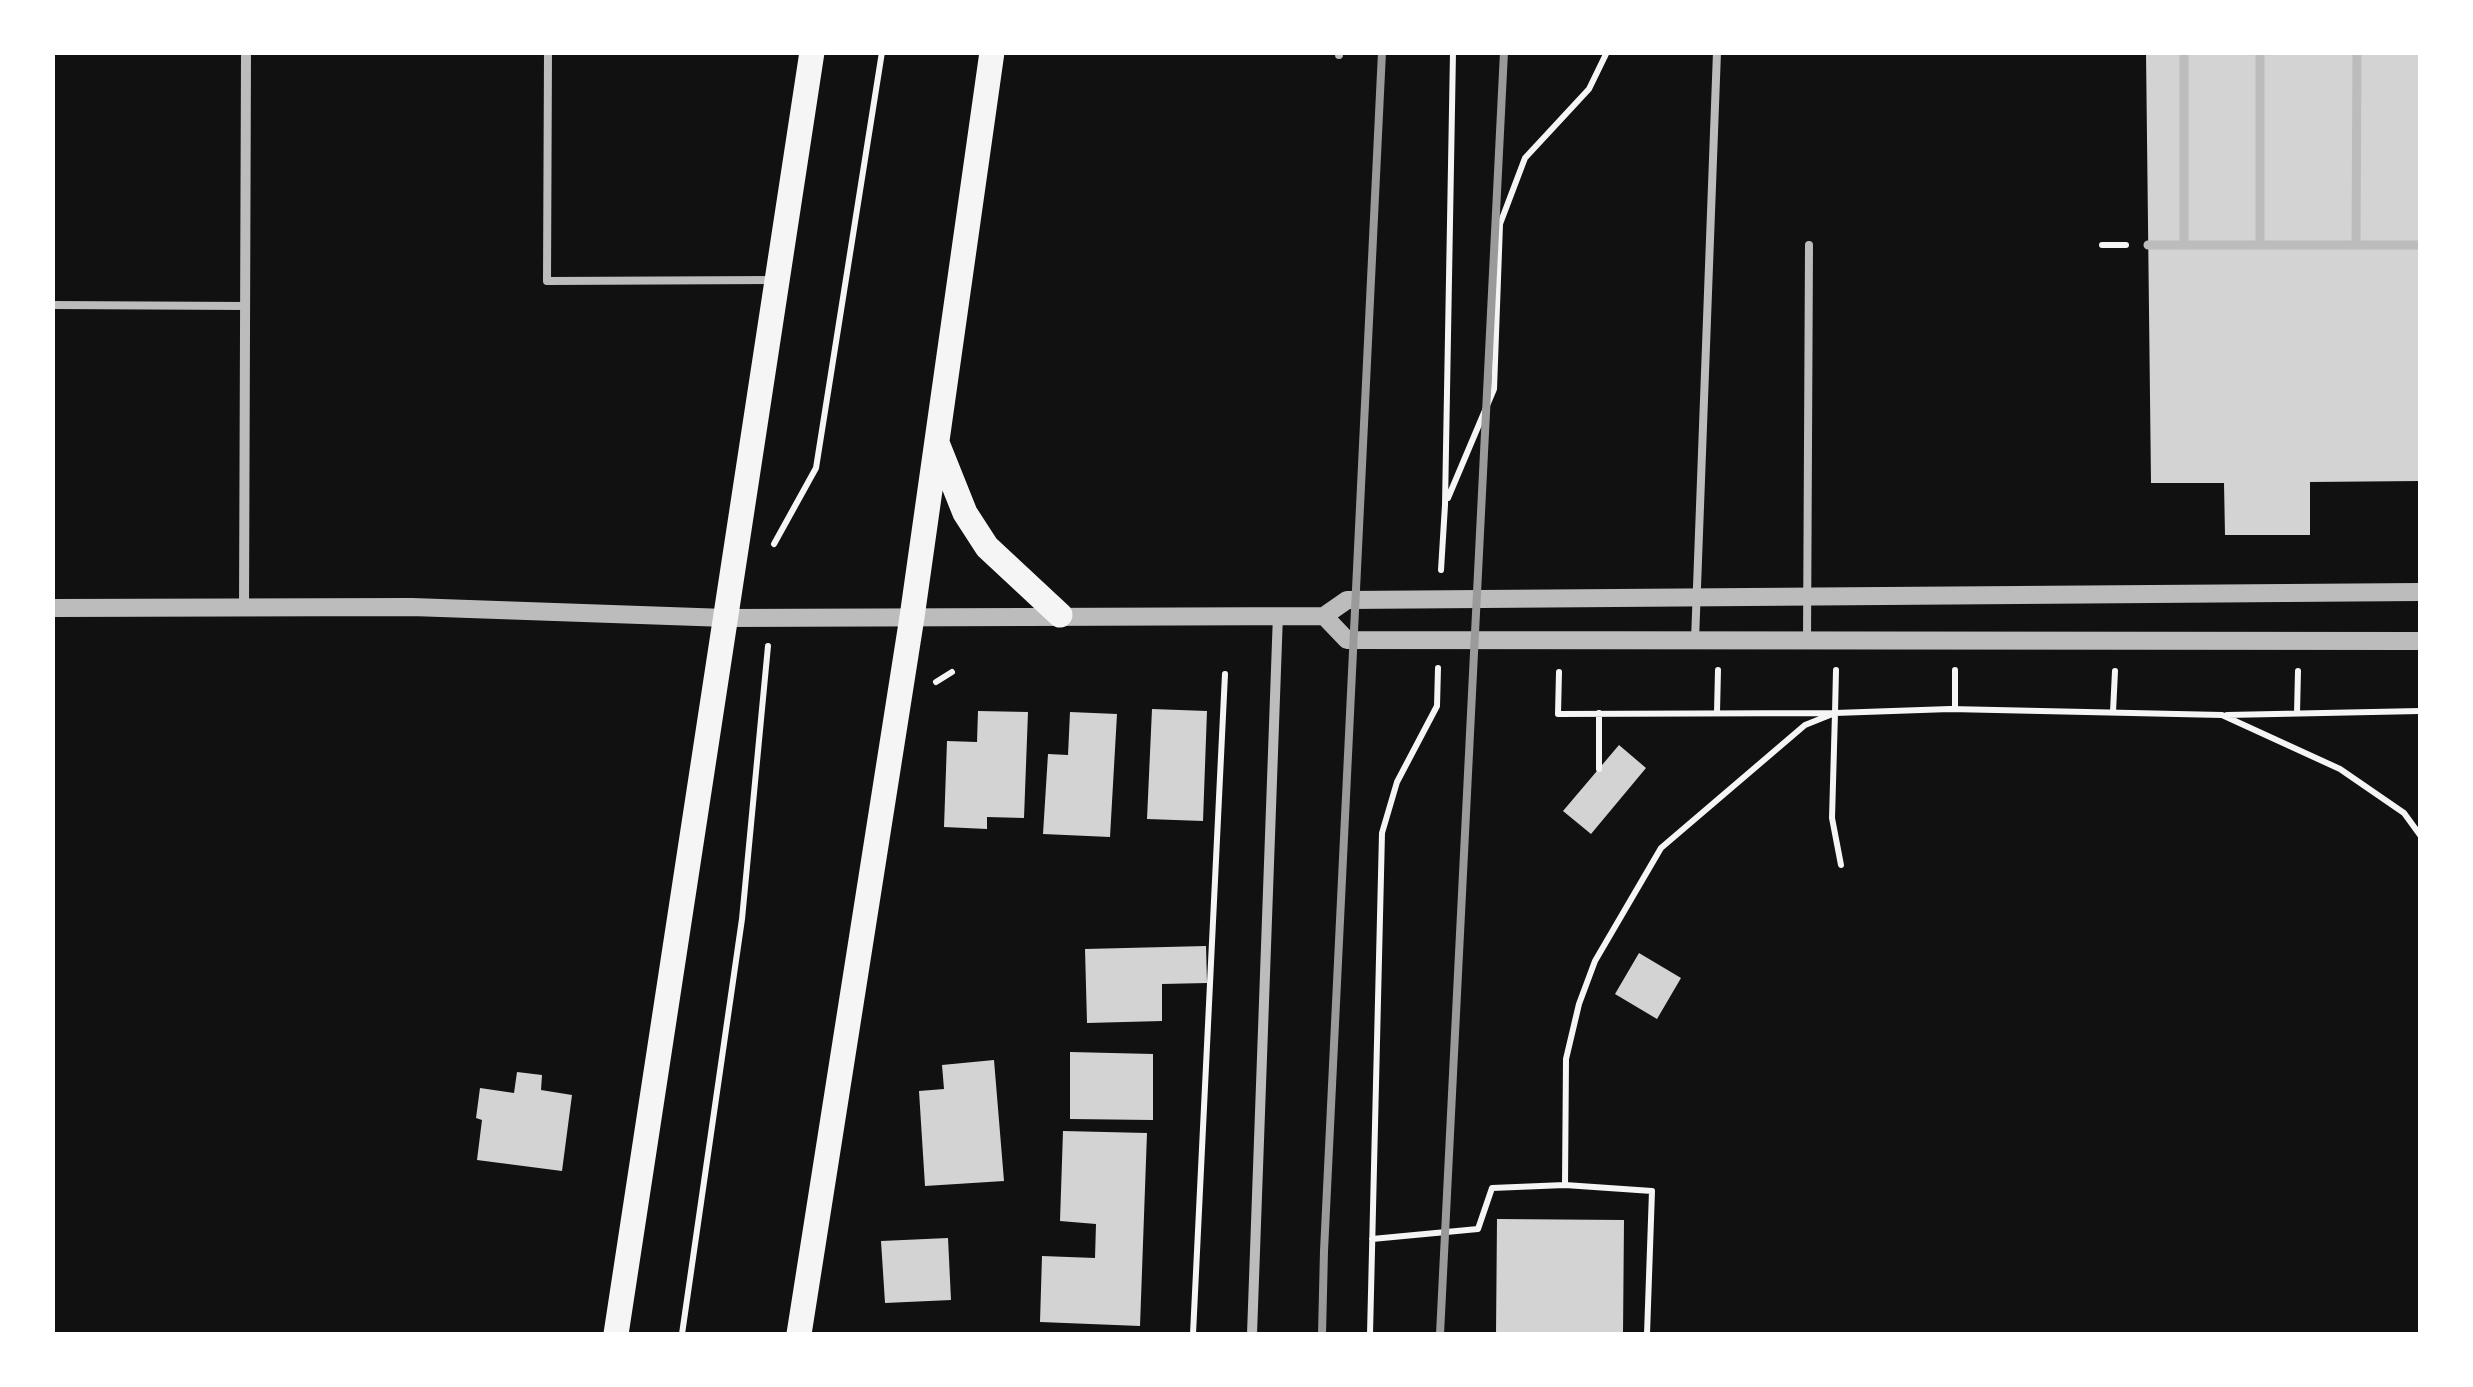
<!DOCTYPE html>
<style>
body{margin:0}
#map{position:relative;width:2473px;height:1387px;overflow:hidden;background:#111;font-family:Arial,sans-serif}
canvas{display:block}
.frame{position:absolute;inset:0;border:55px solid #fff;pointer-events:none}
</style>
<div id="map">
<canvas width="2473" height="1387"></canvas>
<div class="frame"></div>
</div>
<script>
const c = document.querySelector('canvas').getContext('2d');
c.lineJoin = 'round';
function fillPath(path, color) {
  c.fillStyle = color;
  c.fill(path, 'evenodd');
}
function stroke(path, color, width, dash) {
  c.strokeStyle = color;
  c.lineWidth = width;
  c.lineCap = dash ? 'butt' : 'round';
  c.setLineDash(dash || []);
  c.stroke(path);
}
fillPath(new Path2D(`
 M2146 52H2420V481L2310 482V535H2225L2224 483H2151Z
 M1152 709 1207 711 1203 821 1147 819Z
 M978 711 1028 712 1024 818 987 817V829L944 827 947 741 977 742Z
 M1070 712 1117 714 1110 837 1043 834 1048 754 1068 755Z
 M1619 745 1646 768 1591 834 1563 811Z
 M1206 946 1207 983 1162 984V1021L1087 1023 1085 949Z
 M1639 953 1681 978 1657 1019 1615 994Z
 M1070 1052 1153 1054V1120L1070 1119Z
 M994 1060 1004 1181 925 1186 919 1091 944 1089 942 1065Z
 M517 1072 542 1075 541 1090 572 1095 562 1171 477 1160 482 1120 476 1118 480 1088 514 1093Z
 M1063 1131 1147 1133 1140 1326 1040 1322 1042 1256 1095 1258 1096 1224 1060 1221Z
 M1497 1219 1624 1220 1623 1334H1496Z
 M948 1238 951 1300 885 1303 881 1241Z`), '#d3d3d3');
stroke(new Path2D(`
 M2102 245H2126
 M1448 498 1494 389 1500 224 1525 158 1589 89 1607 52
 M774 544 816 468 882 52
 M1441 570 1445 505 1453 52
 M1955 670V709
 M1559 672 1558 714 1835 713 1950 709 2222 715 2340 769 2404 813 2420 835
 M936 682 952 672
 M1717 712 1718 670
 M2113 712 2115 671
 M1835 713 1832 818 1841 865
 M2297 713 2298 671
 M2227 715 2420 711
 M1599 769V713
 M1565 1185 1652 1191 1647 1334
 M1372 1239 1478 1229 1492 1188 1565 1185 1566 1059 1579 1004 1595 961 1661 848 1805 725 1835 713 1836 670
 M682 1334 742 919 768 646
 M1193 1334 1225 674
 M1370 1334 1382 833 1397 782 1437 706 1438 668`), '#f5f5f5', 6);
stroke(new Path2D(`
 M548 52 547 281 773 280
 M1339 55V52
 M52 305 246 306
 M1695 640 1717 52
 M1807 640 1809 245`), '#bcbcbc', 8);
stroke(new Path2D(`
 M2184 52V245
 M2260 52V245
 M2148 245H2420
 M2356 245 2357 52`), '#bcbcbc', 9);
stroke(new Path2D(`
 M244 609 246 52
 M1252 1334 1278 614`), '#bcbcbc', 10);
stroke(new Path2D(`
 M52 608 412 607 726 618 1324 616 1347 600 2420 592
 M1324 616 1347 640 2420 641`), '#bcbcbc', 18);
stroke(new Path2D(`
 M937 443 965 513 987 547 1060 615
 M616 1334 812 52
 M799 1334 912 617 992 52`), '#f5f5f5', 25);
stroke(new Path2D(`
 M1322 1334 1324 1251 1382 52
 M1440 1334 1504 52`), '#9a9a9a', 8);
</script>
